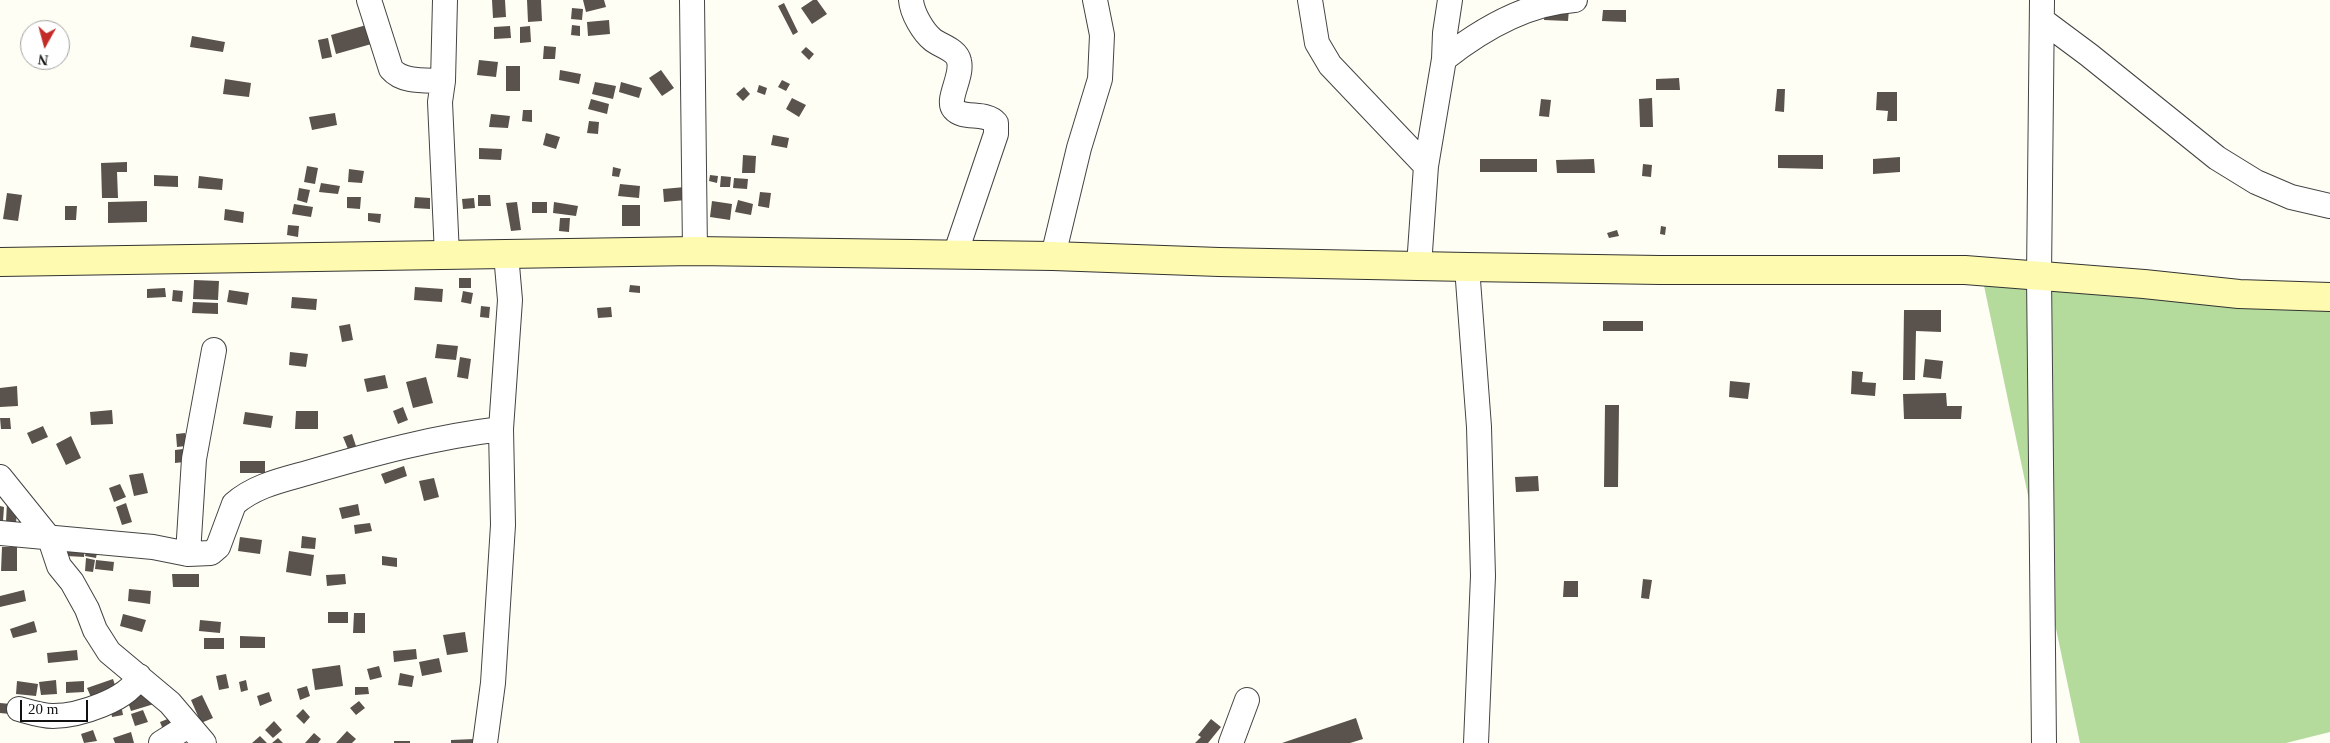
<!DOCTYPE html>
<style>
body{margin:0}
#map{position:relative;width:2330px;height:743px;overflow:hidden;background:#fffef4;font-family:"Times New Roman",serif}
canvas{display:block}
.north{position:absolute;left:20px;top:20px;width:50px;height:50px;box-sizing:border-box;background:#fff;border:1px solid #a0a0a0;border-radius:50%;rotate:187deg;font-size:14px;font-weight:700;line-height:20px;text-align:center;color:#111}
.north::after{content:'';display:block;margin:auto;width:18px;height:22px;background:#c22b27;clip-path:polygon(50% 0,100% 100%,50% 72%,0 100%)}
.scale{position:absolute;left:20px;top:700px;width:68px;height:22px;box-sizing:border-box;border:2px solid #111;border-top:0;padding-left:6px;font-size:15px;line-height:18px;white-space:nowrap;color:#111;-webkit-text-stroke:4px #fff;paint-order:stroke}
</style>
<div id="map">
<canvas width="2330" height="743"></canvas>
<div class="north">N</div>
<div class="scale">20 m</div>
</div>
<script>
const c = document.querySelector('canvas').getContext('2d');
c.lineJoin = 'round';
function fillPath(path, color) {
  c.fillStyle = color;
  c.fill(path, 'evenodd');
}
function stroke(path, color, width, dash) {
  c.strokeStyle = color;
  c.lineWidth = width;
  c.lineCap = dash ? 'butt' : 'round';
  c.setLineDash(dash || []);
  c.stroke(path);
}
fillPath(new Path2D(`
 M1983 281 2330 300V732L2286 743H2080Z`), '#b4db9c');
fillPath(new Path2D(`
 M492 0H505L506 17 493 18Z
 M527 0H541L542 21 528 22Z
 M583 0H604L606 7 586 12Z
 M813 0H817L827 14 812 24 801 8Z
 M784 3 798 32 793 35 778 6Z
 M572 8 583 9 582 20 571 19Z
 M1545 9H1569L1568 21 1544 20Z
 M1603 10H1626V22L1602 21Z
 M609 20 610 34 588 36 587 22Z
 M370 24 375 43 336 54 331 35Z
 M572 25 580 26V36L571 35Z
 M510 26 511 38 494 39V27Z
 M530 26 531 42 520 43V27Z
 M192 36 225 42 223 52 190 47Z
 M328 38 332 57 322 59 318 40Z
 M544 46 556 47 555 59H543Z
 M806 47 814 54 809 60 801 52Z
 M479 60 498 62 496 77 477 75Z
 M506 66H520V91H506Z
 M560 70 581 74 579 84 559 80Z
 M661 70 674 88 662 96 649 78Z
 M1679 78 1680 90H1656V79Z
 M225 79 251 83 249 97 223 94Z
 M782 80 790 84 786 91 778 87Z
 M595 82 616 86 613 99 592 94Z
 M621 82 642 88 639 98 619 92Z
 M759 85 767 88 765 95 757 92Z
 M744 87 750 94 743 101 736 94Z
 M1777 89H1785L1784 112 1775 111Z
 M1877 92H1897V121H1887L1888 111 1876 110Z
 M792 98 806 105 799 117 786 109Z
 M1652 98 1653 127H1640L1639 99Z
 M591 99 609 104 607 114 588 109Z
 M1541 99 1551 100 1549 117 1539 116Z
 M523 110H532V122L522 121Z
 M335 113 337 125 312 130 309 117Z
 M491 114 510 116 508 128 489 127Z
 M589 121 599 122 598 134 587 133Z
 M546 133 560 137 556 149 543 145Z
 M773 135 789 138 787 148 771 145Z
 M479 148 502 149 501 160 479 159Z
 M743 155 756 156 755 173H742Z
 M1778 155H1823V169L1778 168Z
 M1900 157V172L1873 174V159Z
 M1480 159H1537V172H1480Z
 M1594 159 1595 173H1557L1556 160Z
 M127 162V172H117L118 198H102L101 163Z
 M1643 164 1652 165 1651 177 1642 176Z
 M307 166 318 168 315 184 304 182Z
 M613 167 621 169 619 177 612 176Z
 M349 169 364 171 362 183 348 182Z
 M154 175 178 176V187L154 186Z
 M710 175 718 176 717 183 709 181Z
 M199 176 223 179 222 190 198 188Z
 M721 176 731 177 730 187H720Z
 M734 178 748 179 747 189 733 188Z
 M321 183 340 186 338 194 319 192Z
 M620 184 640 186 639 198 618 196Z
 M685 187 686 200 664 202 663 189Z
 M299 188 310 190 307 203 297 200Z
 M760 192 771 193 769 208 758 206Z
 M7 193 22 195 18 221 3 219Z
 M478 195H490L491 206H478Z
 M347 197H361L360 209 347 208Z
 M415 197 430 198V209L414 208Z
 M474 198 475 208 463 209 462 199Z
 M738 200 753 204 751 215 735 212Z
 M147 201V222L108 223V202Z
 M712 201 732 204 730 220 710 217Z
 M517 202 521 230 511 231 506 203Z
 M532 202H547V213H532Z
 M554 202 578 206 576 216 553 213Z
 M294 204 313 207 311 217 292 214Z
 M622 205H640V226H622Z
 M65 206H77L76 220H65Z
 M225 209 244 212 243 223 224 220Z
 M368 213 381 214 380 223 368 221Z
 M560 218H570L569 232 559 231Z
 M288 225 299 226 298 237 287 235Z
 M1661 226 1666 227 1665 235 1660 234Z
 M1617 230 1619 236 1609 238 1607 233Z
 M459 278H471V288H459Z
 M194 280 219 281 218 300 193 299Z
 M630 285 640 286V293L629 292Z
 M415 287 443 289 442 302 414 300Z
 M165 288 166 297 147 298V289Z
 M173 290 183 291 182 302 172 301Z
 M229 290 249 293 247 305 227 302Z
 M463 291 473 293 471 304 461 302Z
 M292 297 317 299 316 310 291 308Z
 M193 302 218 303V314L192 313Z
 M481 306 490 307 489 318 480 317Z
 M611 307 612 317 598 318 597 308Z
 M1904 310H1941V332L1916 331 1915 380H1903Z
 M1603 321H1643V331H1603Z
 M350 324 353 340 342 342 339 326Z
 M437 344 458 346 456 360 435 358Z
 M290 352 308 354 306 367 289 365Z
 M460 357 471 359 468 379 457 377Z
 M1925 359 1943 361 1941 379 1923 377Z
 M1852 371 1863 372 1862 382 1876 383 1875 396 1851 394Z
 M385 375 388 388 367 392 364 379Z
 M426 377 433 403 413 408 406 382Z
 M1730 381 1750 383 1748 399 1729 397Z
 M17 386 18 406 0 407V388Z
 M1946 393 1947 406H1962L1961 419H1904L1903 394Z
 M1605 405H1619L1618 487H1604Z
 M403 407 408 420 398 424 393 411Z
 M112 410 113 424 91 425 90 412Z
 M296 411H318V429H295Z
 M245 412 273 416 271 428 243 424Z
 M0 418H10L11 429H1Z
 M43 426 48 437 32 444 27 433Z
 M185 433 186 446 177 447 176 434Z
 M352 434 356 446 348 449 343 437Z
 M71 436 81 458 66 465 56 444Z
 M183 449 184 462 175 463V450Z
 M240 461H265V473H240Z
 M404 466 407 476 385 484 381 474Z
 M143 473 148 493 134 496 129 475Z
 M1538 476 1539 491 1516 492 1515 477Z
 M434 478 439 497 424 501 419 481Z
 M120 484 126 497 114 502 109 488Z
 M7 502 18 503 16 523 6 522Z
 M126 503 132 522 122 525 116 507Z
 M358 504 360 515 342 519 339 508Z
 M0 506 4 507 3 521H0Z
 M370 523 372 531 355 534 354 525Z
 M302 536 316 538 315 549 301 548Z
 M240 537 262 540 260 554 238 551Z
 M67 545 85 546 84 557 67 556Z
 M2 547H17V571H1Z
 M87 547 98 548 96 558 85 556Z
 M289 551 314 555 311 576 286 572Z
 M382 556 397 558V567L382 565Z
 M86 558 95 560 93 572 85 571Z
 M96 560 114 562 113 571 95 569Z
 M172 574H199V587H173Z
 M345 574 346 584 327 586 326 575Z
 M1643 579 1652 580 1649 599 1641 598Z
 M1564 581H1578V597H1563Z
 M129 589 151 591 150 604 128 601Z
 M24 590 26 601 0 607V596Z
 M328 612H348V623H328Z
 M354 613H365V633H353Z
 M123 614 146 620 142 632 120 626Z
 M200 620 221 622 220 633 199 631Z
 M34 621 37 632 13 638 10 629Z
 M465 632 468 652 447 655 443 635Z
 M240 636 265 637V648H240Z
 M204 638H224V649H204Z
 M416 649 417 659 394 662 393 651Z
 M77 650 78 660 48 663 47 653Z
 M439 658 442 672 422 676 419 662Z
 M340 665 343 686 315 690 312 669Z
 M379 666 382 677 370 680 367 669Z
 M400 673 414 676 412 687 398 685Z
 M226 674 229 688 219 690 216 676Z
 M113 679 116 688 91 697 87 688Z
 M56 680 57 694 41 695 39 682Z
 M246 680 248 690 241 692 239 682Z
 M17 681 38 684 36 696 16 694Z
 M84 681V692L66 693V682Z
 M307 686 310 696 300 700 297 689Z
 M355 687H368L369 694 355 695Z
 M150 692 154 704 131 711 127 699Z
 M269 692 272 701 260 706 257 696Z
 M202 695 213 718 201 723 191 700Z
 M359 701 365 708 356 715 350 708Z
 M0 703 11 704 10 714 0 713Z
 M121 704 123 715 112 717 110 706Z
 M303 709 310 717 304 724 296 716Z
 M143 710 148 722 135 726 131 714Z
 M175 716 179 727 164 732 160 722Z
 M1356 718 1363 739 1350 743H1282Z
 M1211 719 1221 727 1208 743H1195L1201 737 1198 735Z
 M274 721 282 730 273 738 265 730Z
 M93 730 97 741 84 743 81 734Z
 M347 731 356 739 352 743H336Z
 M131 732 134 743H115L113 738Z
 M314 733 321 739 318 743H305Z
 M260 736 267 743H252Z
 M278 738 283 743H272Z
 M474 739V743H451V740Z
 M394 741H410V743H394Z`), '#5a534d');
const street = new Path2D(`
 M369 0 391 69C403 83 426 80 443 81
 M445 0 443 81 440 102 447 255
 M692 0 695 251
 M911 0C912 13 923 32 933 40 941 46 957 50 959 61 963 76 946 100 954 109 963 120 986 111 996 123V134L955 255
 M1310 0 1317 43 1330 65 1426 166
 M2042 0 2039 276 2044 743
 M2042 20 2089 55 2217 158 2256 182 2291 197 2330 206
 M1444 59C1482 29 1527 3 1575 0
 M1053 256 1079 148 1100 79 1102 35 1095 0
 M1419 266 1426 166 1444 59 1445 33 1450 0
 M1467 267 1479 427 1483 576 1476 743
 M0 477 50 539 59 566 72 582 87 609 95 630 109 652 170 703 204 743
 M0 533 153 547 188 554 211 553 218 547 234 504C254 486 282 480 307 473 372 454 434 437 501 429
 M188 554 194 459 214 350
 M19 709C30 712 41 716 53 716 78 716 129 700 139 676
 M161 743 188 726
 M485 743 493 683 503 525 501 429 510 300 506 254
 M1231 743 1247 700`);
const secondary = new Path2D(`
 M0 262 695 251 1053 256 1219 262 1467 267 1660 270H1965L2144 284 2239 294 2330 297`);
stroke(street, '#444', 26);
stroke(secondary, '#333', 30);
stroke(street, '#fff', 24);
stroke(secondary, '#fefbb0', 28);
</script>
